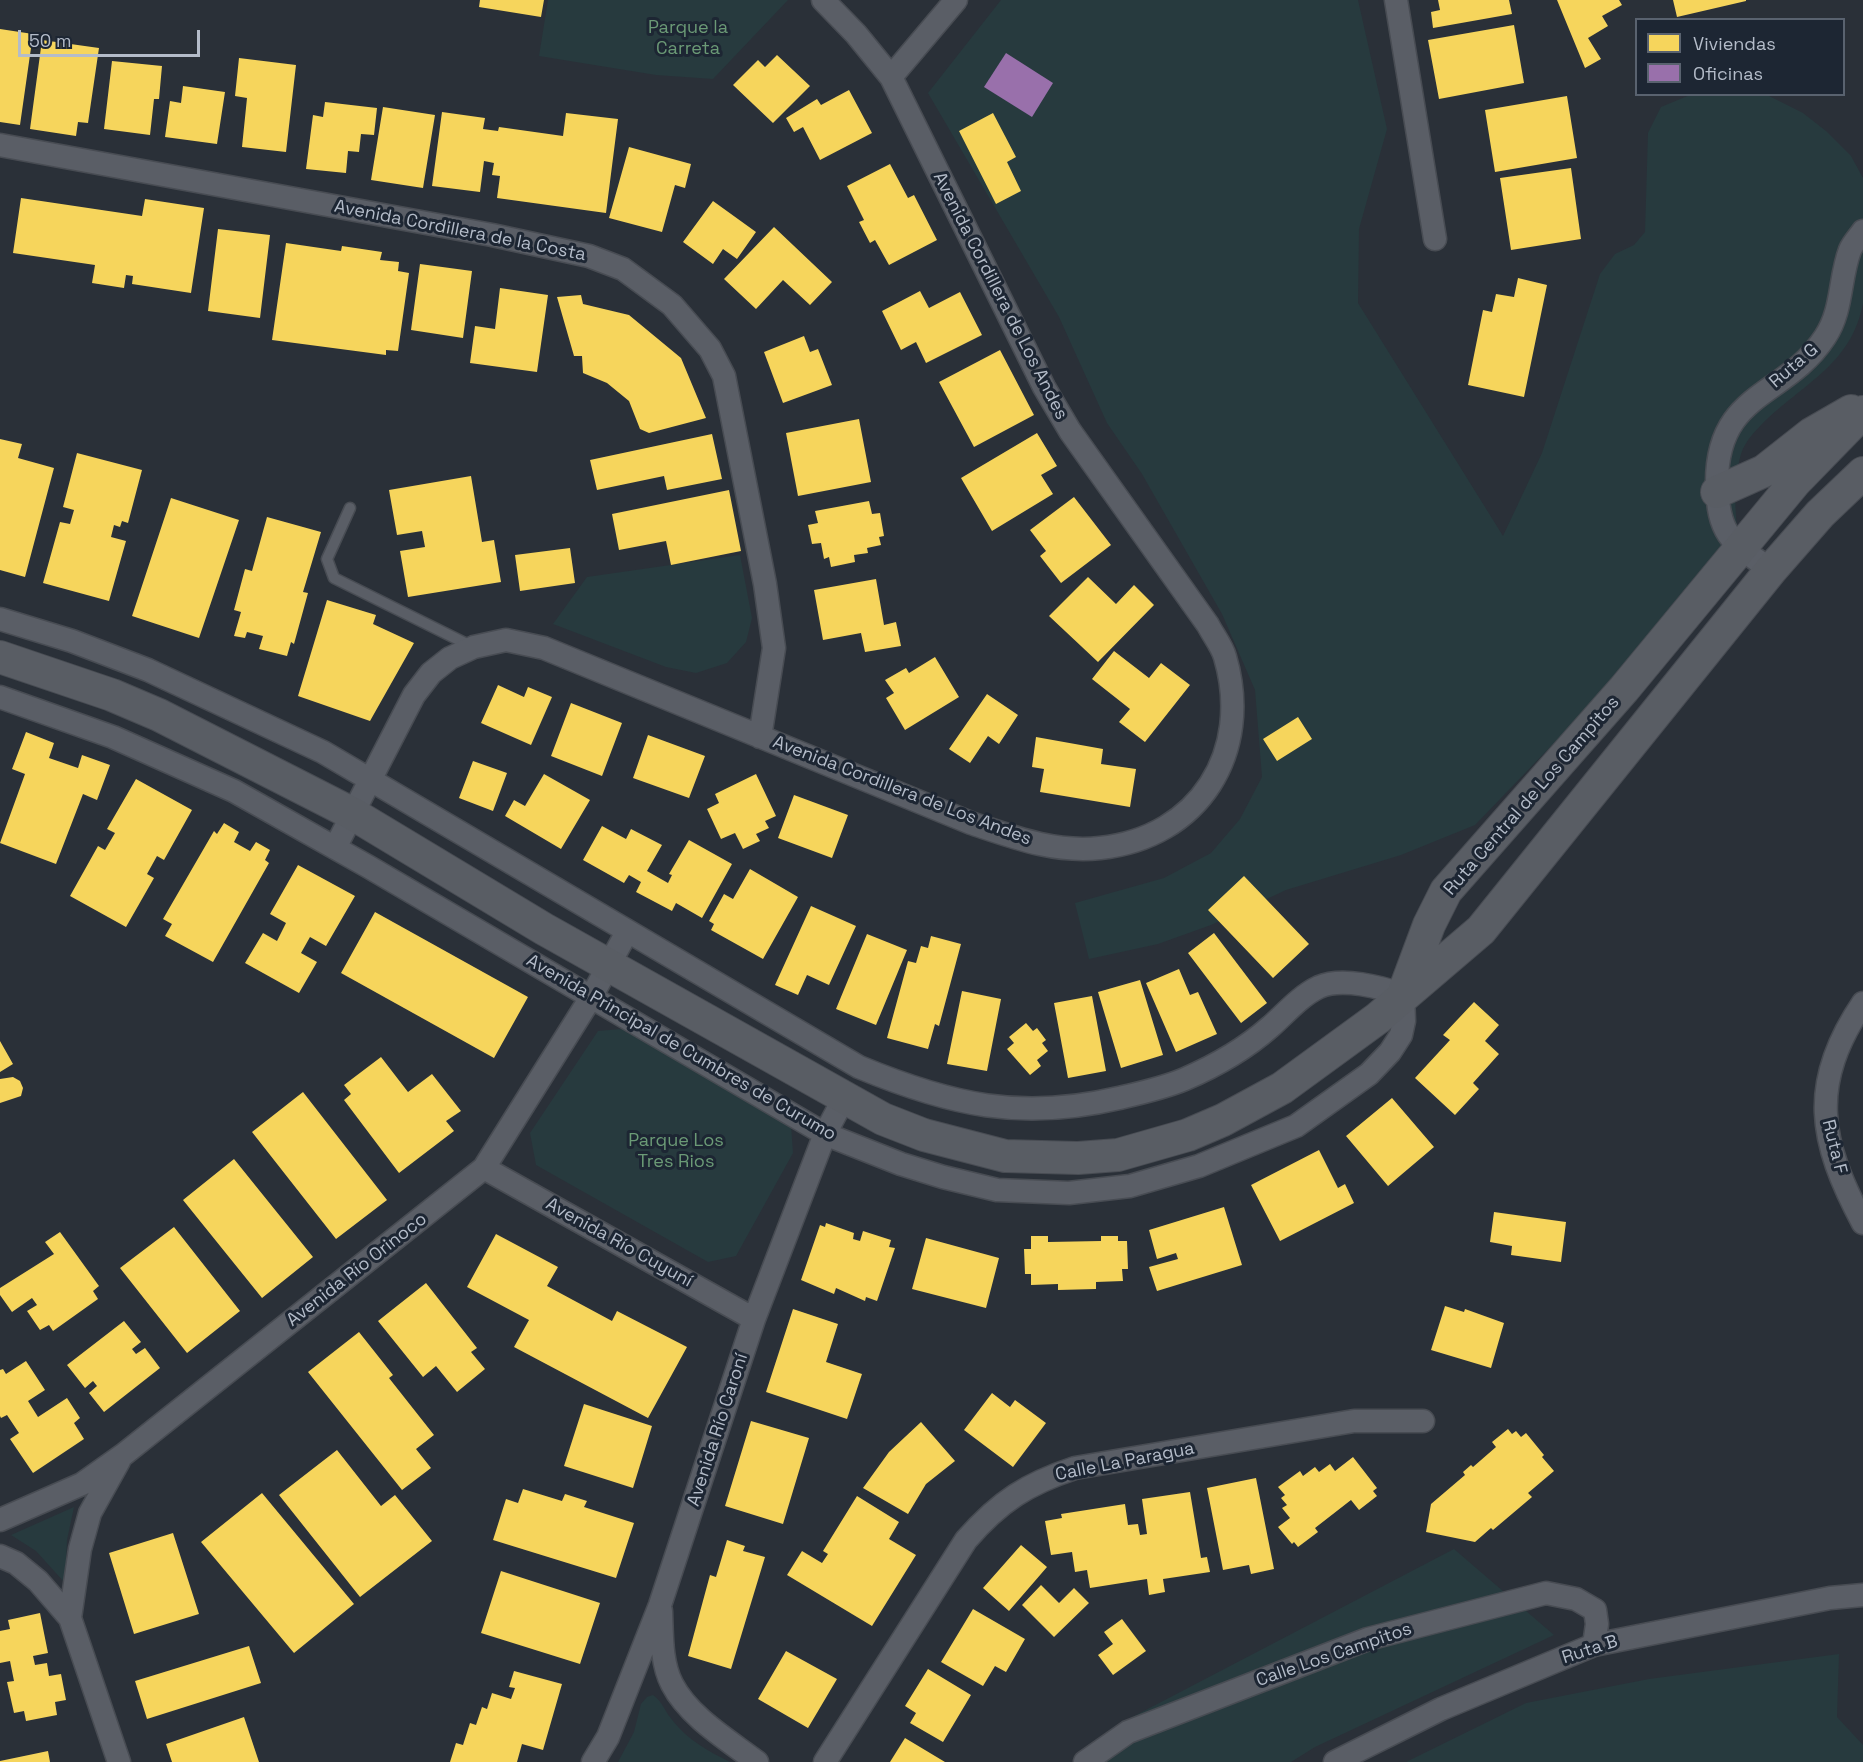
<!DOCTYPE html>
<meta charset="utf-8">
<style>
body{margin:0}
#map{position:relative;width:1863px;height:1762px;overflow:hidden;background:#2a3038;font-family:"Space Grotesk",sans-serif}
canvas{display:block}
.legend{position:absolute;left:1635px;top:18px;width:210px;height:78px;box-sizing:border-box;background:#1d2633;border:2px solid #59626f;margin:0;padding:8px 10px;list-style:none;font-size:18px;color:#b4bcc9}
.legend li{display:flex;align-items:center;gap:12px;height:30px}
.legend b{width:30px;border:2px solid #59626f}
.scale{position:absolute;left:18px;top:30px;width:182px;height:27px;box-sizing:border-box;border:3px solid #b4bcc9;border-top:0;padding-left:8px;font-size:18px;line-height:21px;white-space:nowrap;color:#b4bcc9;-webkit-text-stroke:4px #1d2633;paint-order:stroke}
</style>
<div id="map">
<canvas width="1863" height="1762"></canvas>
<ul class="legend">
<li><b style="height:16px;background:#f6d55c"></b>Viviendas</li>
<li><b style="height:16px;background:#9970ab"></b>Oficinas</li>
</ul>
<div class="scale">50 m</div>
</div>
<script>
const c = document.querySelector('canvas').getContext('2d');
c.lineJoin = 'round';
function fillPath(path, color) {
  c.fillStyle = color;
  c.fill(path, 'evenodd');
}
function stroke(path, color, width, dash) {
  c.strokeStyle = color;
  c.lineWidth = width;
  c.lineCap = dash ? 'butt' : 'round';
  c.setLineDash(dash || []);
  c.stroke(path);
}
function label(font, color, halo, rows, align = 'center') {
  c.font = font + ' "Space Grotesk",sans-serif';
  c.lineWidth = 6;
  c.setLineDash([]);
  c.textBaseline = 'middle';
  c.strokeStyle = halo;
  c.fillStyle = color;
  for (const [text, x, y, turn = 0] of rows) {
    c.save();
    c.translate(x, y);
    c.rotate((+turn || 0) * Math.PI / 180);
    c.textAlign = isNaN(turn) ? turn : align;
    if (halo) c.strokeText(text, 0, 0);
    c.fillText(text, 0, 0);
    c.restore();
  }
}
fillPath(new Path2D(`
 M548 0H788L713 79 656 75 539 56Z
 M1001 0H1358L1387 129 1359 229 1358 303 1503 536 1542 453 1600 274 1615 254 1634 245 1645 232 1648 133 1661 107 1690 95H1767L1803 113 1826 131 1851 156 1863 178V303C1852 363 1806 382 1765 421 1756 430 1745 441 1741 454 1731 488 1736 526 1742 560L1688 604 1475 825 1401 855 1286 890 1211 925 1158 944 1089 959 1075 903 1164 878 1211 853 1240 819 1262 777 1255 690 1222 614 1142 474 1107 423 1059 317 928 93Z
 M740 555 752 618 746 642 727 663 696 673 666 667 553 624 587 577Z
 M622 1029 791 1125 793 1153 736 1256 708 1262 536 1165 530 1133 598 1031Z
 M74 1507 67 1540 65 1583 36 1551 11 1535Z
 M1454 1549 1554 1635 1315 1747 1291 1762H1078L1119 1724Z
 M1839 1654 1837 1717 1863 1745V1762H1406L1526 1703 1649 1679Z
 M653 1695C663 1702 665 1712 673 1721 688 1740 708 1751 730 1762H618L634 1732 641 1704 647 1697Z`), '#273a3e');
fillPath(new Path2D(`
 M480 0H544L541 17 479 7Z
 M1438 0H1509L1512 14 1433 28 1431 12 1440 10Z
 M1557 0H1619L1622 5 1602 16 1608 26 1588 38 1601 59 1585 68Z
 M1673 0H1746V1L1677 17Z
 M1514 25 1524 83 1439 99 1428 40Z
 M0 29 33 34 20 125 0 122Z
 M42 40 99 48 88 123 78 122 76 136 30 129Z
 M777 55 810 86 773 123 733 85 758 60 765 67Z
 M239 58 296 65 286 152 242 147 247 98 235 96Z
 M112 61 162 66 159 99H154L150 135 104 129Z
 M183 86 225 92 217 144 165 137 170 101 181 103Z
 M849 90 872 133 820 160 803 127 794 132 786 118 817 99 821 105Z
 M1567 96 1577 158 1495 172 1485 110Z
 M325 102 377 108 374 135 361 134 359 152 348 151 346 173 306 169 313 115 323 117Z
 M383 107 435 115 423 188 371 180Z
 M442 112 485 118 483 129 498 131 499 127 563 136 566 113 618 119 606 213 497 198 500 176 492 175 494 163 484 161 480 192 432 186Z
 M993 113 1016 157 1007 162 1021 191 996 204 959 131Z
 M629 147 691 164 685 188 675 185 662 232 609 218Z
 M890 164 908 198 914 195 937 240 889 265 875 240 870 243 859 222 864 220 847 186Z
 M1571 168 1581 239 1511 250 1500 178Z
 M21 198 142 216 145 199 204 208 191 293 132 284 133 276 126 275 124 288 92 283 95 265 13 253Z
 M713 201 756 232 737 259 723 249 713 264 683 242Z
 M774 227 832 282 810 305 783 280 756 309 724 279Z
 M218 229 270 235 260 318 208 311Z
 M286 243 341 251 342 246 382 252 380 260 399 262 398 271 409 273 398 351 386 350V355L272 340Z
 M420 264 472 271 463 338 411 330Z
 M1518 278 1547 285 1524 397 1468 385 1483 310 1492 312 1496 294 1514 297Z
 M500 288 548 295 537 372 470 363 475 326 495 329Z
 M920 291 929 308 960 292 982 335 926 363 916 342 901 350 882 311Z
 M581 295 583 304 629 315 681 358 706 418 649 433 640 429 629 401 607 383 583 373 582 356H574L557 297Z
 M804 336 810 352 818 349 832 385 783 403 764 352Z
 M1000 350 1034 415 974 447 939 382Z
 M859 419 871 482 798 496 786 433Z
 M1037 433 1057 466 1041 475 1053 494 992 531 961 478Z
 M712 434 722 479 667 490 664 476 597 490 590 460Z
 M0 439 22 444 18 458 54 468 25 577 0 570Z
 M77 453 142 470 128 523 122 521 120 527 114 525 111 537 126 541 109 601 43 583 60 522 70 524 74 510 63 507Z
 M471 476 482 542 494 540 501 582 408 597 400 551 425 547 422 531 397 535 389 490Z
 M729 490 741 551 671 565 666 541 619 550 612 514Z
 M1074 497 1111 545 1061 583 1040 556 1046 551 1030 530Z
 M171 498 239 520 199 638 132 616Z
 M869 501 872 514 880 513 884 536 879 537 881 545 867 548 868 553 854 555 855 562 831 567 829 557 824 559 821 543 812 544 808 525 818 523 815 511Z
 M267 517 321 532 303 592 308 593 294 644 291 642 287 656 259 649 263 636 247 632 245 638 234 636 241 612 234 610 245 569 252 571Z
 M570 548 575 583 520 591 515 555Z
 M1088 577 1116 604 1134 585 1154 605 1098 662 1049 616Z
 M876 579 884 625 896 622 901 646 865 652 861 633 823 640 814 590Z
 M327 600 376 615 373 624 414 643 370 721 298 696Z
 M1114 651 1149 678 1161 663 1190 685 1145 742 1119 722 1130 709 1092 679Z
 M935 657 959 697 905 730 886 698 894 693 885 680 906 668 909 673Z
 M498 685 524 697 528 687 552 697 531 745 481 723Z
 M987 694 1018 715 999 744 988 736 970 763 949 749Z
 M571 703 622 723 602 776 551 756Z
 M1298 717 1312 739 1277 761 1263 739Z
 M26 732 54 743 49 758 78 768 82 755 110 765 97 800 83 794 56 864 0 843 25 774 12 769Z
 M648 735 705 756 689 798 633 778Z
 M1036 737 1103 749 1101 764 1136 769 1130 807 1040 792 1044 769 1032 767Z
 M473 761 507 773 493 811 459 798Z
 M544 774 590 800 561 849 505 816 514 800 525 806Z
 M756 774 776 816 765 821 769 828 756 834 760 841 743 849 735 833 721 839 707 809 719 803 715 794Z
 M136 779 192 810 164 860 157 856 147 874 154 878 126 927 70 896 98 846 105 850 115 833 107 829Z
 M794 795 848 815 832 858 778 838Z
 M224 823 239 832 234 842 250 851 256 842 270 850 265 860 269 863 213 962 165 936 172 924 163 919 214 831 217 834Z
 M602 826 626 839 631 829 662 845 647 871 668 883 672 875 669 874 689 840 732 864 702 918 676 903 672 911 636 892 641 882 629 875 624 883 583 860Z
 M298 865 355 896 326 946 310 937 301 953 317 962 299 993 245 963 263 933 277 941 286 923 270 914Z
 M750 869 798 897 763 959 711 930 714 924 709 921 724 894 733 899Z
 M1244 876 1309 944 1273 978 1208 910Z
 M811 906 856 926 829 985 807 975 798 995 775 985Z
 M375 912 528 997 494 1058 341 973Z
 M1214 933 1267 1003 1241 1023 1188 953Z
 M867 934 907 950 876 1025 836 1009Z
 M931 936 961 944 939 1026 935 1024 928 1049 887 1038 908 961 916 963 921 946 928 948Z
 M1179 969 1190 995 1198 992 1217 1034 1176 1052 1146 983Z
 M1140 980 1163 1055 1121 1068 1098 992Z
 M962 991 1001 999 987 1071 947 1064Z
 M1092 996 1106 1071 1068 1078 1054 1003Z
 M1474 1002 1499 1025 1485 1041 1499 1054 1473 1083 1479 1089 1455 1115 1415 1078 1450 1040 1443 1035Z
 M1026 1023 1033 1031 1037 1028 1046 1040 1042 1043 1048 1051 1037 1060 1041 1066 1030 1075 1007 1049 1014 1043 1009 1037Z
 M0 1041 13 1064 0 1072Z
 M381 1057 408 1092 432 1074 461 1111 446 1121 454 1131 399 1173 344 1100 351 1094 344 1085Z
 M13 1077 20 1081 23 1088 21 1096 0 1103V1079Z
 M303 1092 387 1200 336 1239 252 1132Z
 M1392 1098 1434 1147 1388 1186 1346 1136Z
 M1319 1150 1338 1188 1345 1184 1354 1203 1280 1241 1251 1185Z
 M234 1159 313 1257 262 1298 183 1200Z
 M1224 1207 1242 1265 1157 1291 1149 1267 1178 1259 1176 1253 1157 1259 1149 1230Z
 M1494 1212 1566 1222 1561 1262 1511 1255 1512 1246 1490 1242Z
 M826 1223 854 1233 853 1239 860 1241 863 1231 891 1240 889 1247 895 1248 877 1301 866 1297 865 1301 836 1288 834 1294 801 1280 820 1225 825 1227Z
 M174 1227 240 1311 187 1353 120 1268Z
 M60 1232 99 1286 93 1291 98 1299 53 1331 49 1325 40 1330 27 1311 37 1305 32 1298 12 1312 0 1295V1288L54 1254 45 1242Z
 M496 1234 558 1267 547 1286 612 1321 617 1311 687 1347 648 1418 514 1347 529 1320 467 1287Z
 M1031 1236H1048V1242L1101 1241V1236H1118V1241H1127L1128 1269H1122L1123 1281 1096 1282V1289L1058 1290V1284L1031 1285V1274H1025L1024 1249H1031Z
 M926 1238 999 1258 986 1308 912 1289Z
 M426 1283 477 1348 471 1352 485 1369 457 1392 436 1366 423 1377 378 1321Z
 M1445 1306 1464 1312 1465 1309 1504 1323 1491 1368 1431 1350Z
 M793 1309 838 1324 826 1362 862 1374 847 1419 766 1392Z
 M124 1321 141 1342 132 1349 136 1354 145 1348 160 1368 104 1412 89 1393 97 1386 93 1381 85 1388 67 1365Z
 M359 1332 393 1375 389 1378 434 1435 416 1449 431 1468 402 1490 308 1372Z
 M26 1361 45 1390 28 1401 38 1417 67 1398 80 1418 74 1423 84 1439 33 1473 10 1439 19 1433 7 1415 1 1418 0 1416V1370L3 1369 6 1374Z
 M992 1393 1010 1407 1015 1400 1046 1423 1013 1467 964 1430Z
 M584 1404 652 1426 633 1488 564 1466Z
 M751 1421 809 1438 783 1524 725 1506Z
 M921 1422 955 1461 926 1484 908 1514 863 1488 889 1452Z
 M1508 1429 1512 1434 1516 1431 1521 1437 1526 1433 1544 1455 1542 1457 1554 1471 1528 1493 1532 1497 1493 1530 1491 1528 1475 1542 1426 1532 1431 1504 1465 1475 1463 1472 1471 1465 1473 1467 1496 1447 1492 1442Z
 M337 1450 381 1506 395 1495 432 1541 360 1597 279 1495Z
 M1353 1457 1377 1488 1373 1491 1377 1496 1359 1510 1351 1500 1315 1528 1318 1532 1298 1547 1294 1542 1292 1544 1278 1527 1290 1518 1282 1508 1287 1505 1281 1498 1285 1495 1278 1487 1300 1471 1303 1476 1315 1467 1319 1472 1330 1464 1335 1471Z
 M1256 1478 1274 1569 1251 1574 1249 1565 1223 1570 1207 1488Z
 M523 1489 562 1501 565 1494 587 1501 584 1507 634 1523 616 1578 493 1540 506 1499 518 1503Z
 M1190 1492 1201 1558 1207 1557 1210 1572 1163 1579 1165 1592 1149 1595 1147 1579 1090 1588 1087 1570 1075 1572 1072 1552 1051 1555 1045 1521 1062 1518 1061 1514 1125 1504 1128 1525 1138 1524 1140 1535 1147 1534 1142 1499Z
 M262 1493 354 1604 294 1653 201 1542Z
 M857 1496 899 1522 889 1539 916 1555 872 1626 787 1575 802 1551 822 1563 828 1554 823 1551Z
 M173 1533 199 1614 134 1634 109 1553Z
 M727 1540 745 1546 743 1551 765 1557 731 1669 688 1656 710 1575 716 1577Z
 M1021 1545 1047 1567 1009 1611 983 1588Z
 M501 1571 600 1603 580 1664 481 1633Z
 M1041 1585 1059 1603 1074 1588 1089 1603 1054 1637 1022 1605Z
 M973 1609 1025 1639 1006 1672 995 1666 983 1686 941 1662Z
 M40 1613 48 1653 33 1656 35 1665 47 1663 49 1676 61 1674 66 1700 55 1702 57 1715 26 1721 24 1711 14 1713 7 1682 14 1681 10 1661 0 1663V1631L10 1629 8 1620Z
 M1122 1619 1146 1651 1113 1675 1098 1655 1113 1644 1104 1632Z
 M249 1646 261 1683 147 1719 135 1681Z
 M786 1651 837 1679 808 1728 758 1699Z
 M928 1669 971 1695 943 1742 910 1723 916 1713 905 1706Z
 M514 1671 562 1684 543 1750 522 1744 517 1762H450L456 1743 463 1745 470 1723 476 1725 482 1707 487 1709 492 1693 511 1699 515 1688 509 1687Z
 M244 1717 259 1762H172L166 1744Z
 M905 1738 945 1762H890Z
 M48 1751 50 1762H0V1761Z`), '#f6d55c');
fillPath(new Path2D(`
 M1006 53 1053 83 1032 117 984 87Z`), '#9970ab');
const lane = new Path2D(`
 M350 508 327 559 334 578 473 647`);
const street = new Path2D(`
 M1396 0 1435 239
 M891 77 956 0
 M0 145 492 235 589 256 623 269 672 305 710 349 724 376 765 584 774 648 760 737
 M1771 570C1731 542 1718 535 1717 484 1716 391 1785 398 1825 337 1843 310 1839 279 1850 250 1853 243 1859 237 1863 231
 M0 619 72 641 148 670 323 752 859 1067C951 1105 1021 1121 1119 1098 1141 1093 1164 1088 1185 1079 1215 1066 1245 1049 1270 1027 1285 1014 1300 996 1319 987 1342 977 1381 987 1403 995L1404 1021 1401 1035 1390 1052 1369 1074 1296 1126 1199 1166 1130 1186 1069 1193 997 1190 943 1177 901 1164 825 1134 369 867 234 791 113 737 0 697
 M335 848 414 695 431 673 450 658 474 647 506 640 544 648 971 823C1013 837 1054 853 1100 848 1199 838 1253 752 1225 657 1222 646 1213 635 1208 625L1070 431 1044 387 891 77 856 34 823 0
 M1863 1003C1808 1084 1819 1141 1863 1223
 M484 1168 754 1319
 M0 1520 82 1484 123 1455 484 1168 590 999 627 932
 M0 1556 16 1563 38 1581 70 1618 119 1762
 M661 1611C662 1635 661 1663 672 1684 689 1717 728 1740 757 1762
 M70 1618 80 1549 90 1513 119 1461
 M593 1762 608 1737 660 1605 754 1319 825 1134 844 1098
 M825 1762 966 1540C1000 1501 1027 1484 1075 1468L1354 1421H1423
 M1085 1762 1128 1732 1368 1639 1546 1593 1576 1599 1595 1610 1597 1624 1594 1645
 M1335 1762 1441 1709 1594 1645 1830 1598 1863 1595`);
const secondary = new Path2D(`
 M1717 492 1764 471 1811 434 1851 411
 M0 657 112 695 159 715 353 814 544 929 883 1119 924 1135 1005 1156 1078 1158 1118 1155 1188 1135 1223 1120 1282 1088 1378 1018 1481 930 1771 570 1820 514 1863 473
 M1404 992 1429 925 1446 891 1624 689 1795 482 1863 412`);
stroke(lane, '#484c53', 13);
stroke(street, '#484c53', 25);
stroke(secondary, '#484c53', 34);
stroke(lane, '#5a5e66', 10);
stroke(street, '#5a5e66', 22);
stroke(secondary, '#595d64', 32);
label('18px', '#6b9a76', '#1d2633', [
 ["Parque la",688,28],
 ["Carreta",688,49],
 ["Parque Los",676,1141],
 ["Tres Rios",676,1162]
]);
label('18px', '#b4bcc9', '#1d2633', [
 ["Avenida Cordillera de la Costa",460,231,11],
 ["Avenida Cordillera de Los Andes",1000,296,63],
 ["Ruta G",1794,366,-41],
 ["Avenida Cordillera de Los Andes",902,791,21],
 ["Ruta Central de Los Campitos",1532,796,-49],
 ["Avenida Principal de Cumbres de Curumo",681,1048,30],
 ["Ruta F",1834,1147,76],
 ["Avenida Río Cuyuní",619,1243,29],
 ["Avenida Río Orinoco",357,1270,-38],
 ["Avenida Río Caroní",718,1430,-72],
 ["Calle La Paragua",1125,1462,-11],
 ["Ruta B",1590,1650,-18],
 ["Calle Los Campitos",1334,1655,-19]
]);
</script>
